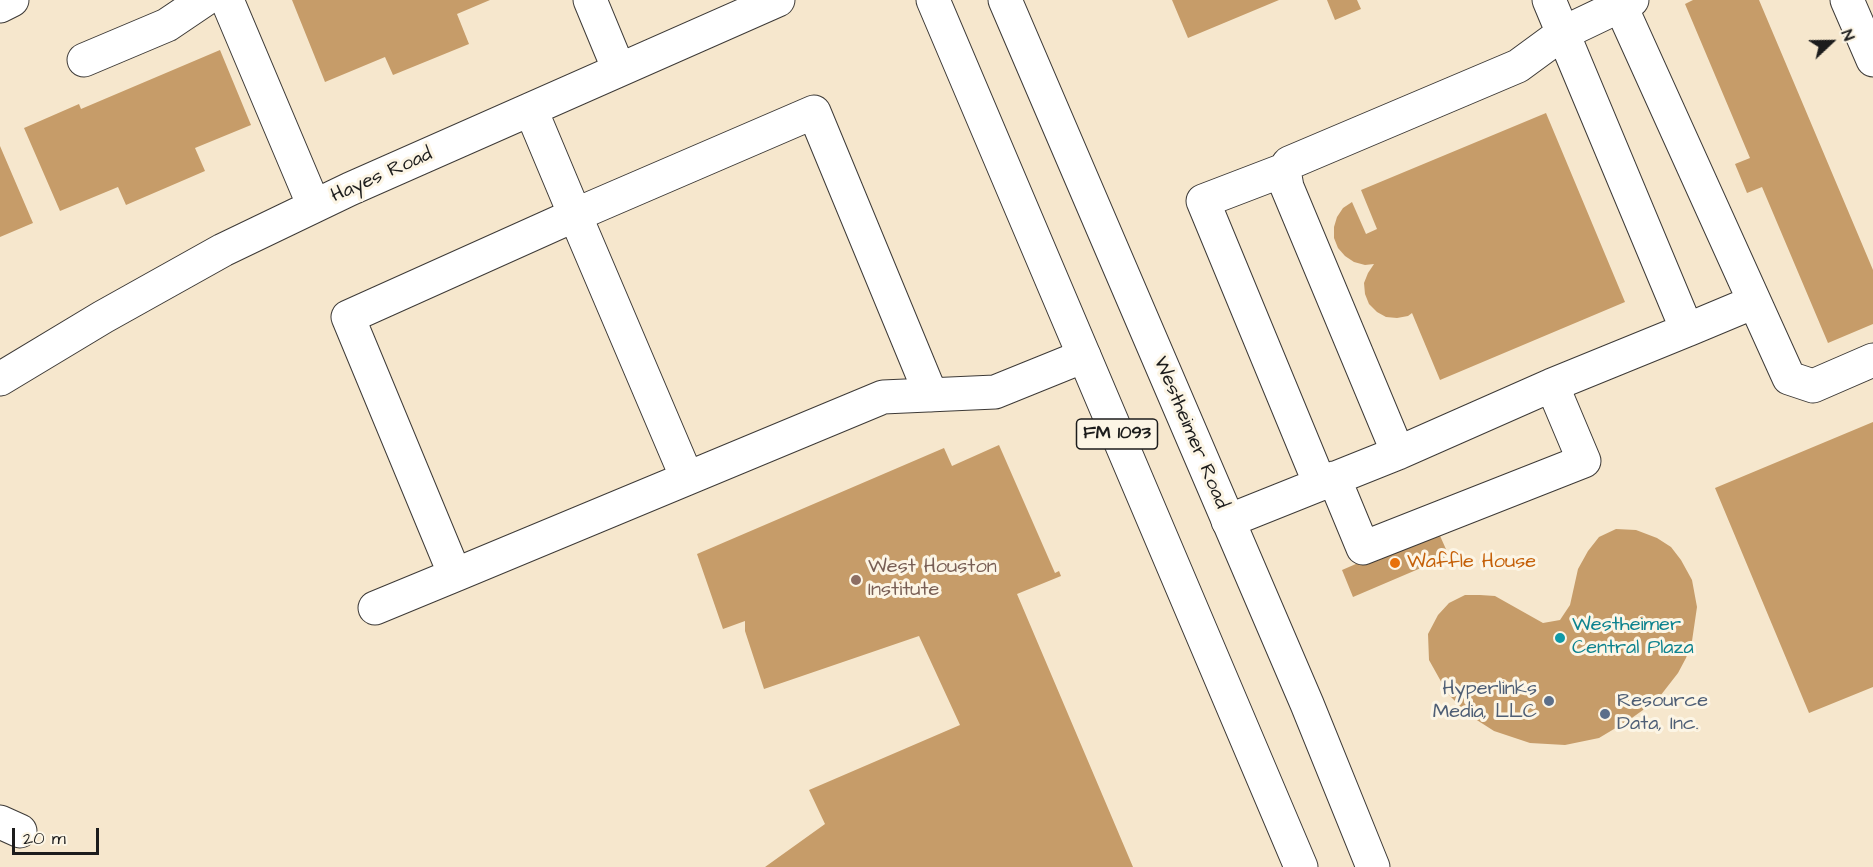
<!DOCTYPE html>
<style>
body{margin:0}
#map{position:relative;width:1873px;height:867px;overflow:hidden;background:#f6e7cd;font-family:"Architects Daughter",sans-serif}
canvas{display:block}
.north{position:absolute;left:1801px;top:12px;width:60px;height:60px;-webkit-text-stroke:4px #fcf5e5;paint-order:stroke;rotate:68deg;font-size:16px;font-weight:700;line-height:24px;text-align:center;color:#1c1c1c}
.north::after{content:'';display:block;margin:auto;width:21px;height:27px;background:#1c1c1c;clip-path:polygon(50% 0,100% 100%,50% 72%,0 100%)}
.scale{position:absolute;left:12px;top:828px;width:87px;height:27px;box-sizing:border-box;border:3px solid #1c1c1c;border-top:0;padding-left:8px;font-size:18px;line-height:21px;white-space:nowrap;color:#1c1c1c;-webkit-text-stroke:4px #fcf5e5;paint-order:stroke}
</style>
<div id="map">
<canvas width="1873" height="867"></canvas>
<div class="north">N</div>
<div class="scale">20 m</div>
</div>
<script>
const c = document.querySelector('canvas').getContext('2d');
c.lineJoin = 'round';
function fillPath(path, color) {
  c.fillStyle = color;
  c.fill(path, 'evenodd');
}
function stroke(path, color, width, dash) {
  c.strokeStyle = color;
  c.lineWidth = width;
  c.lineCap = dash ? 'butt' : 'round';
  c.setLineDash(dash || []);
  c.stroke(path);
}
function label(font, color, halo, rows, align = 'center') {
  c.font = font + ' "Architects Daughter",sans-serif';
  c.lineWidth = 6;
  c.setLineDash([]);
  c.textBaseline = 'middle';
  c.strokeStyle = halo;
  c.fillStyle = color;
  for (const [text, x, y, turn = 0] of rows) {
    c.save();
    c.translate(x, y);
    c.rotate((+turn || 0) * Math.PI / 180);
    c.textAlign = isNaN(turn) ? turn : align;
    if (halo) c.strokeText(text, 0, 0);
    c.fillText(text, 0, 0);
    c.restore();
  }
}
fillPath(new Path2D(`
 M292 0H490L457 14 469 44 393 75 385 57 325 82Z
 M1172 0H1279L1188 38Z
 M1327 0H1357L1361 9 1335 20Z
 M1693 0H1759L1873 270V324L1828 343 1762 187 1747 193 1735 164 1750 158 1685 4Z
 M220 50 251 125 195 148 205 171 126 205 118 187 60 211 24 128 79 104 81 109Z
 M1546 113 1625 302 1440 380 1412 313 1408 316 1397 318 1386 317 1377 312 1369 304 1365 294 1364 283 1368 273 1374 264 1365 265 1354 262 1345 256 1338 248 1334 238V227L1337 217 1343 208 1352 202 1366 234 1377 229 1361 190Z
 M0 146 33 223 0 237Z
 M1873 422V687L1809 713 1715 488Z
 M999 445 1055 573 1059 571 1061 576 1017 594 1133 867H765L825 824 809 790 960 725 919 636 764 689 745 631V621L723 629 697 554 944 448 952 466Z
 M1437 529 1449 556 1353 597 1342 570Z
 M1616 529 1636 530 1657 538 1671 547 1681 560 1692 580 1697 607 1692 641 1686 658 1678 673 1657 700 1629 720 1599 738 1565 745 1530 743 1494 731 1469 715 1448 694 1429 660 1428 634 1438 615 1449 603 1465 595H1480L1495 596 1543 623 1560 620 1570 605 1578 569 1588 551 1599 537Z`), '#c69c69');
const minor = new Path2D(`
 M227 0 314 206
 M590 0 619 70
 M1618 0 1789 378 1813 386 1873 360
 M1847 0 1873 60
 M0 6 12 0
 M84 60 167 25 204 0
 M531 110 575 215 348 317 455 575 883 397 995 392 1084 356
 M1284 170 1203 201 1320 484
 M1687 330 1754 302
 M0 379 103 317 223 250 350 189 778 0
 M1398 453 1287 187 1284 170 1289 163 1518 66 1563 33 1632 0
 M687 478 575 215 814 112 931 395
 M1334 478 1363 548 1584 461 1552 385
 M1228 521 1398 453 1552 385 1687 330 1549 0
 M375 608 455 575
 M0 822 20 831`);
const major = new Path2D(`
 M933 0 1301 867
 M1005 0 1307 704 1373 867`);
stroke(minor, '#3d3a37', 35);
stroke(major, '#3d3a37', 35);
stroke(minor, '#fff', 33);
stroke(major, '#fff', 33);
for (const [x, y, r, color] of [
 [1395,563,6,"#e8710a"],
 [856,580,6,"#8d6e63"],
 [1560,638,6,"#0f9aa8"],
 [1549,701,6,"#5c6f8a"],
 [1605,714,6,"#5c6f8a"]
]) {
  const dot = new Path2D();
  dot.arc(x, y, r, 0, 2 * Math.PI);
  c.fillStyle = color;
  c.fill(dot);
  stroke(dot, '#fcf5e5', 2);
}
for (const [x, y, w] of [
 [1117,434,81]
]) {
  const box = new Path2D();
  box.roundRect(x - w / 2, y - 15, w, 30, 4.5);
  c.fillStyle = '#fcf5e5';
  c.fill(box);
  stroke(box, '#1c1c1c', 1.5);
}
label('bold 18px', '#1c1c1c', null, [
 ["FM 1093",1117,434]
]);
label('20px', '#1c1c1c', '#fcf5e5', [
 ["Hayes Road",382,176,-24],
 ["Westheimer Road",1190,433,67]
]);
label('20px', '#c56008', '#fcf5e5', [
 ["Waffle House",1407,563]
], 'left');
label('20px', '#785e54', '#fcf5e5', [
 ["West Houston",868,568],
 ["Institute",868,591]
], 'left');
label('20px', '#0d838f', '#fcf5e5', [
 ["Westheimer",1572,626],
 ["Central Plaza",1572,649]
], 'left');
label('20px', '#4e5e75', '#fcf5e5', [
 ["Hyperlinks",1537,690],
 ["Media, LLC",1537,713],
 ["Resource",1617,702,"left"],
 ["Data, Inc.",1617,725,"left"]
], 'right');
</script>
